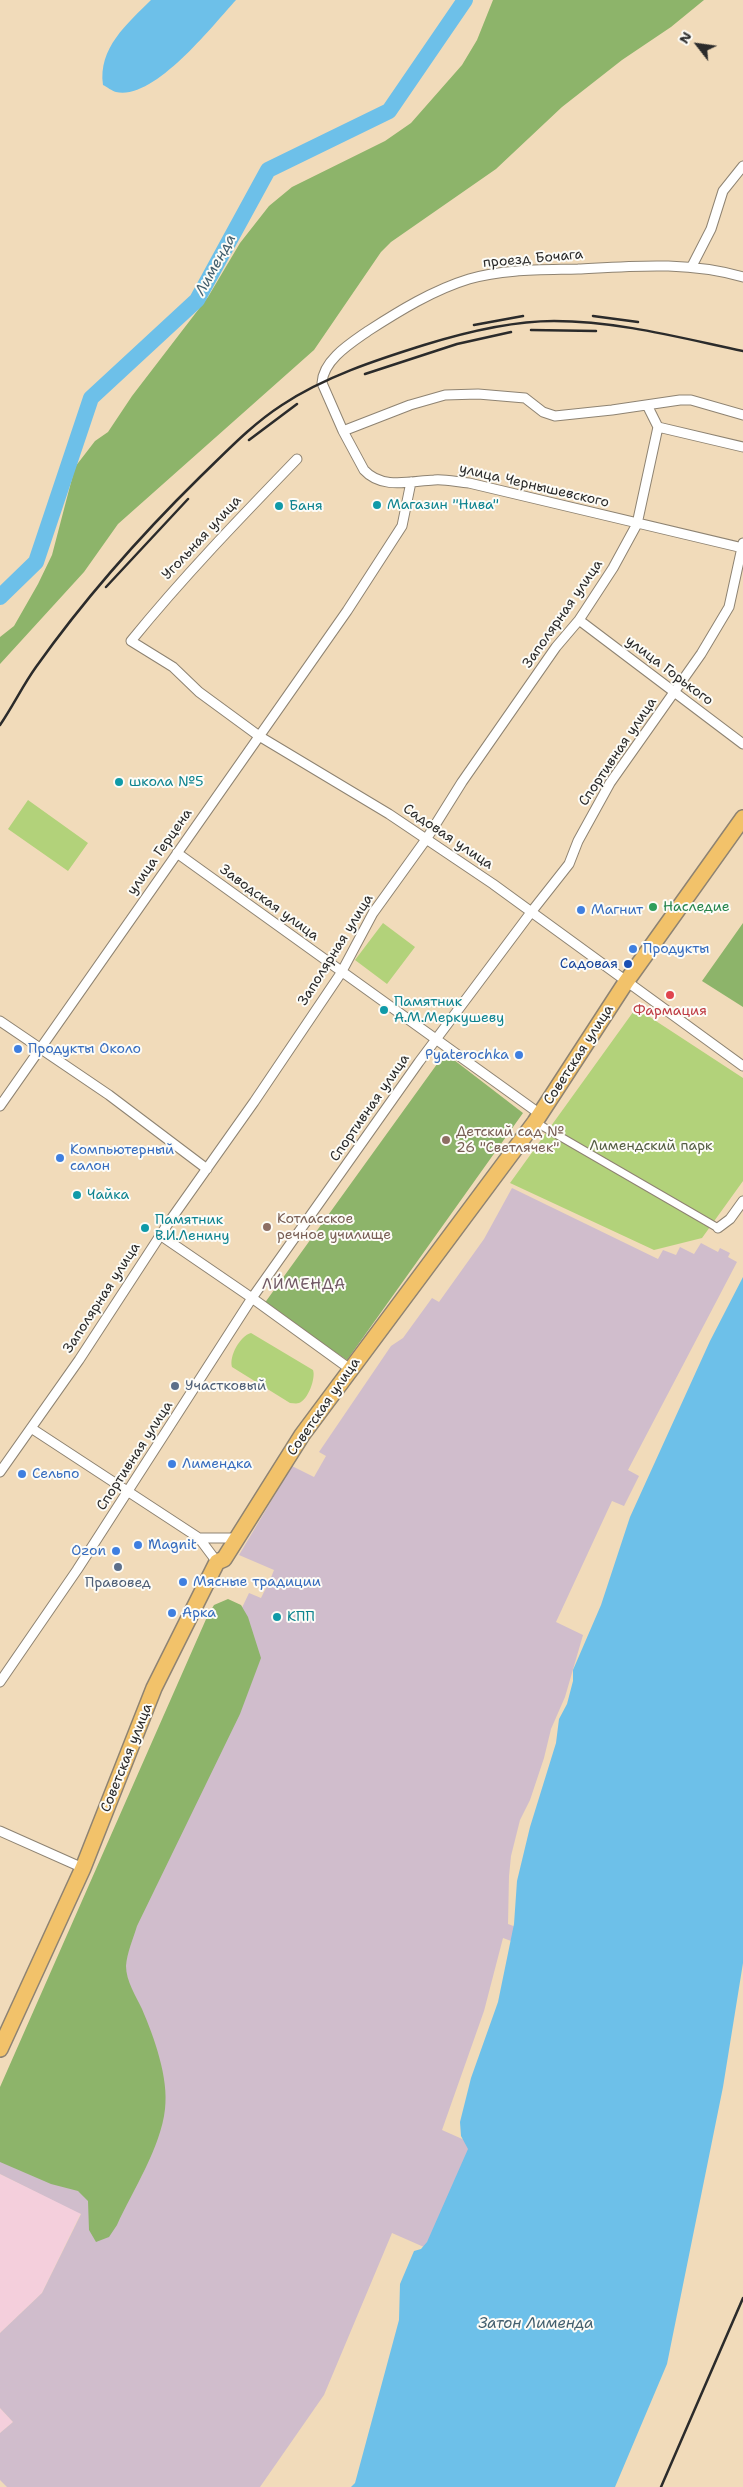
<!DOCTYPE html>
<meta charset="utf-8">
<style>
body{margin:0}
#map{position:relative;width:743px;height:2487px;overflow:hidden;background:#f1dbba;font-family:"Shantell Sans",sans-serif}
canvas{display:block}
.north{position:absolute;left:673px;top:20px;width:50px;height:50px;-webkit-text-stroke:4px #fdfcf7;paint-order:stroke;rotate:300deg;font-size:14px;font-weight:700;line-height:20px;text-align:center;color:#2b2b2b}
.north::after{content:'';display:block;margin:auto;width:18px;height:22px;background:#2b2b2b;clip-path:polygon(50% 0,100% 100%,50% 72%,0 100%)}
</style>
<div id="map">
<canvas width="743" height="2487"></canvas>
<div class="north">N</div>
</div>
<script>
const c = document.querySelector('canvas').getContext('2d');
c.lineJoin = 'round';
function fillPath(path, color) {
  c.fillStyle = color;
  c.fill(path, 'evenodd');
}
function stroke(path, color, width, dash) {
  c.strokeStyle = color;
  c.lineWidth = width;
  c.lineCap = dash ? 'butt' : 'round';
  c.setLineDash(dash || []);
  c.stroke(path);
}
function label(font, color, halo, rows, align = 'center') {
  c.font = font + ' "Shantell Sans",sans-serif';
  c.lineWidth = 4;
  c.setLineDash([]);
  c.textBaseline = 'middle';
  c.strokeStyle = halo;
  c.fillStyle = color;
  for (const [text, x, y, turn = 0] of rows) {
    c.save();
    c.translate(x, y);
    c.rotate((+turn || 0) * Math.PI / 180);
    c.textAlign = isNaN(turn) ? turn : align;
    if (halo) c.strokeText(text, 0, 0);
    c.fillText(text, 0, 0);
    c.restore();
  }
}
fillPath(new Path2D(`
 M0 2174 81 2213 42 2293 0 2333Z
 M0 2408 13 2422 0 2433Z`), '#f4cfdc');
fillPath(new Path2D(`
 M512 1188 658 1259 663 1250 676 1255 680 1247 694 1254 701 1243 718 1252 720 1248 730 1253 728 1257 737 1262 628 1470 639 1476 624 1506 612 1501 556 1622 583 1635 565 1697 551 1729 544 1758 530 1800 520 1820 511 1856 509 1876 508 1924 537 1935 533 1949 503 1938 484 2011 442 2130 478 2146 433 2251 392 2233 324 2395 260 2487H7L0 2480V2433L13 2422 0 2408V2333L42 2293 81 2214 0 2174V2116L249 1593 261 1598 270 1580 274 1570 239 1555 292 1466 314 1477 326 1456 319 1452 391 1346 403 1338 432 1298 439 1302 484 1239Z`), '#d0bdcc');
fillPath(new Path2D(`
 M28 800 88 843 68 871 8 829Z
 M383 923 415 947 387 984 355 960Z
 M636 1008 743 1078V1181L702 1238 654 1250 510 1183Z
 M251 1333 313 1370C316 1378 308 1400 299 1403 296 1404 293 1403 290 1403L232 1367C229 1356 240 1336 251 1333Z`), '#b2d27a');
fillPath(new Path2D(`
 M493 0H704L671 27 622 60 562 107 496 169 391 242 381 252 314 350 118 524 84 572 0 664V637L14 626 38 584 52 555 75 467 95 441 108 432 132 396 208 297 240 243 269 206 292 187 385 141 411 123 462 65 477 40Z
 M743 923V1007L702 981Z
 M445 1053 523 1113 347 1360 264 1304Z
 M228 1599 241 1605 248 1617 261 1658 240 1714 137 1926C133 1939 127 1953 126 1966 126 1981 136 1996 142 2009 154 2037 169 2078 165 2109 161 2147 133 2190 117 2225L109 2237 96 2242 89 2230 88 2201 78 2191 51 2184 0 2162V2087L207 1617 214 1605Z`), '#8db46a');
fillPath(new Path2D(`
 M151 0H236C213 25 154 101 116 92 112 91 107 87 103 85 98 48 127 24 151 0Z
 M743 1277V1963L723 2087 667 2364 615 2487H351L355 2483 399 2320 400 2284 414 2251 421 2249 427 2242 468 2149 461 2136 460 2122 471 2078 498 2002 514 1924 517 1881 530 1827 556 1743 559 1719 567 1704 573 1681V1670L601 1605 630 1517 710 1341Z`), '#6dc0e9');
stroke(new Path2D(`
 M0 597 36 562 91 398 197 300 268 170 389 111 465 0`), '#6dc0e9', 16);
const pedestrian = new Path2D(`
 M535 1122 718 1228`);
const minor = new Path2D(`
 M692 266 711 229 723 191 743 166
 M743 277C688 261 634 266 578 269 542 270 504 269 469 279 433 290 399 311 368 331 351 343 323 360 322 383L343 431 364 470C382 490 411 481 434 480 445 479 457 482 469 483L743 548
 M647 405 658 427 743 447
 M343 431 410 405 445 395 478 394 525 398 543 412 555 416 612 410 680 400H691L743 415
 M297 459C240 518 183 577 131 641L173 667 199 692 259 736 389 814 493 884 743 1066
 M579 620 743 744
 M177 853 540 1114
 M0 1021 109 1095 207 1169
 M0 1106 347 611 402 526 411 482
 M718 1228 730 1219 743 1201
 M160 1235 252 1298 350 1369
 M31 1428 199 1538 217 1562
 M0 1472 79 1360 169 1222 254 1102 341 973 373 913 427 838 462 782 556 647 579 620 613 568 637 524 658 427
 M199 1538H235
 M0 1682 77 1570 252 1298 419 1062 532 911 569 864 578 841 610 783 701 654 729 607 743 543
 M0 1831 83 1868`);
const primary = new Path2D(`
 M0 2049 83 1868 154 1688 217 1562 224 1559 302 1435 535 1122 626 982 743 818`);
stroke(pedestrian, '#8e8372', 9);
stroke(minor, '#8e8372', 11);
stroke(primary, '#8e8372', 18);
stroke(pedestrian, '#fff', 7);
stroke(minor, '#fff', 9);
stroke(primary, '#f2c26a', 15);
stroke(new Path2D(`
 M593 316 638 322
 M474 325 523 316
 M531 330 596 331
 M365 374 457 344 511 332
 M249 440 297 404
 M106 587 188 499
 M0 725C13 706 23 685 36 667 85 598 140 536 200 477 226 452 251 425 282 405 324 377 376 360 424 345 466 332 510 321 554 321 618 321 681 338 743 351
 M661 2487 743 2298`), '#2b2b2b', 2.5);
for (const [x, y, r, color] of [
 [377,505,5,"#0f9aa8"],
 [279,506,5,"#0f9aa8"],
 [119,782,5,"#0f9aa8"],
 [653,907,5,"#2e9e5b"],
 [581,910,5,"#3f7fe0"],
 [633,949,5,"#3f7fe0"],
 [628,964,5,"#1a4fb4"],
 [670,995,5,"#e0444e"],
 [384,1010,5,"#0f9aa8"],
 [18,1049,5,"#3f7fe0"],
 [519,1055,5,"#3f7fe0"],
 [446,1140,5,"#8d6e63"],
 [60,1158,5,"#3f7fe0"],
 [77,1195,5,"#0f9aa8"],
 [267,1227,5,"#8d6e63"],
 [145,1228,5,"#0f9aa8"],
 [175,1386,5,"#5c6f8a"],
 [172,1464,5,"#3f7fe0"],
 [22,1474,5,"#3f7fe0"],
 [138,1545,5,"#3f7fe0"],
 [116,1551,5,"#3f7fe0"],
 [118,1567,5,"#5c6f8a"],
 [183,1582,5,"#3f7fe0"],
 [172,1613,5,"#3f7fe0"],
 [277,1617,5,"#0f9aa8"]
]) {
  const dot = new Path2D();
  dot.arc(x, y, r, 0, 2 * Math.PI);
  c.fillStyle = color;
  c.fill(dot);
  stroke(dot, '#fdfcf7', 2);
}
label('14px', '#2b2b2b', '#fdfcf7', [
 ["проезд Бочага",533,259,-5],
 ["улица Чернышевского",534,486,13],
 ["Угольная улица",202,538,-47],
 ["Заполярная улица",563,614,-55],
 ["улица Горького",669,671,37],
 ["Спортивная улица",618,752,-56],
 ["Садовая улица",448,837,34],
 ["улица Герцена",160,852,-55],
 ["Заводская улица",269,903,36],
 ["Заполярная улица",336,950,-58],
 ["Советская улица",579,1055,-57],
 ["Спортивная улица",370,1108,-55],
 ["Заполярная улица",102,1298,-57],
 ["Советская улица",324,1407,-55],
 ["Спортивная улица",135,1456,-57],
 ["Советская улица",127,1758,-68]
]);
label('14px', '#0d838f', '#fdfcf7', [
 ["Магазин \"Нива\"",387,505],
 ["Баня",289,506],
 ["школа №5",129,782],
 ["Памятник",394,1002],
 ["А.М.Меркушеву",394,1018],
 ["Чайка",87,1195],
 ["Памятник",155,1220],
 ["В.И.Ленину",155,1236],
 ["КПП",287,1617]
], 'left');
label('14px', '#27864d', '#fdfcf7', [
 ["Наследие",663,907]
], 'left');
label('14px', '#366cbe', '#fdfcf7', [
 ["Магнит",591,910],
 ["Продукты",643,949],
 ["Продукты Около",28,1049],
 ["Pyaterochka",509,1055,"right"],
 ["Компьютерный",70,1150],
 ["салон",70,1166],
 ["Лимендка",182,1464],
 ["Сельпо",32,1474],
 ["Magnit",148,1545],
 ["Ozon",106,1551,"right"],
 ["Мясные традиции",193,1582],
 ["Арка",182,1613]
], 'left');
label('14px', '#164399', '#fdfcf7', [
 ["Садовая",618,964]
], 'right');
label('14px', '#be3a42', '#fdfcf7', [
 ["Фармация",670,1011]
]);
label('14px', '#785e54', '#fdfcf7', [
 ["Детский сад №",456,1132],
 ["26 \"Светлячек\"",456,1148],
 ["Котласское",277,1219],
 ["речное училище",277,1235]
], 'left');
label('14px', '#545d43', '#fdfcf7', [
 ["Лимендский парк",651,1146]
]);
label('14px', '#4e5e75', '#fdfcf7', [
 ["Участковый",185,1386],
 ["Правовед",118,1583,"center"]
], 'left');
label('italic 15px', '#425f6e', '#fdfcf7', [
 ["Лименда",216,265,-61],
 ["Затон Лименда",536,2324]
]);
c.letterSpacing = '1px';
label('15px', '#705864', '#fdfcf7', [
 ["ЛИ́МЕНДА",304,1285]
]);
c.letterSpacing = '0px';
</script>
